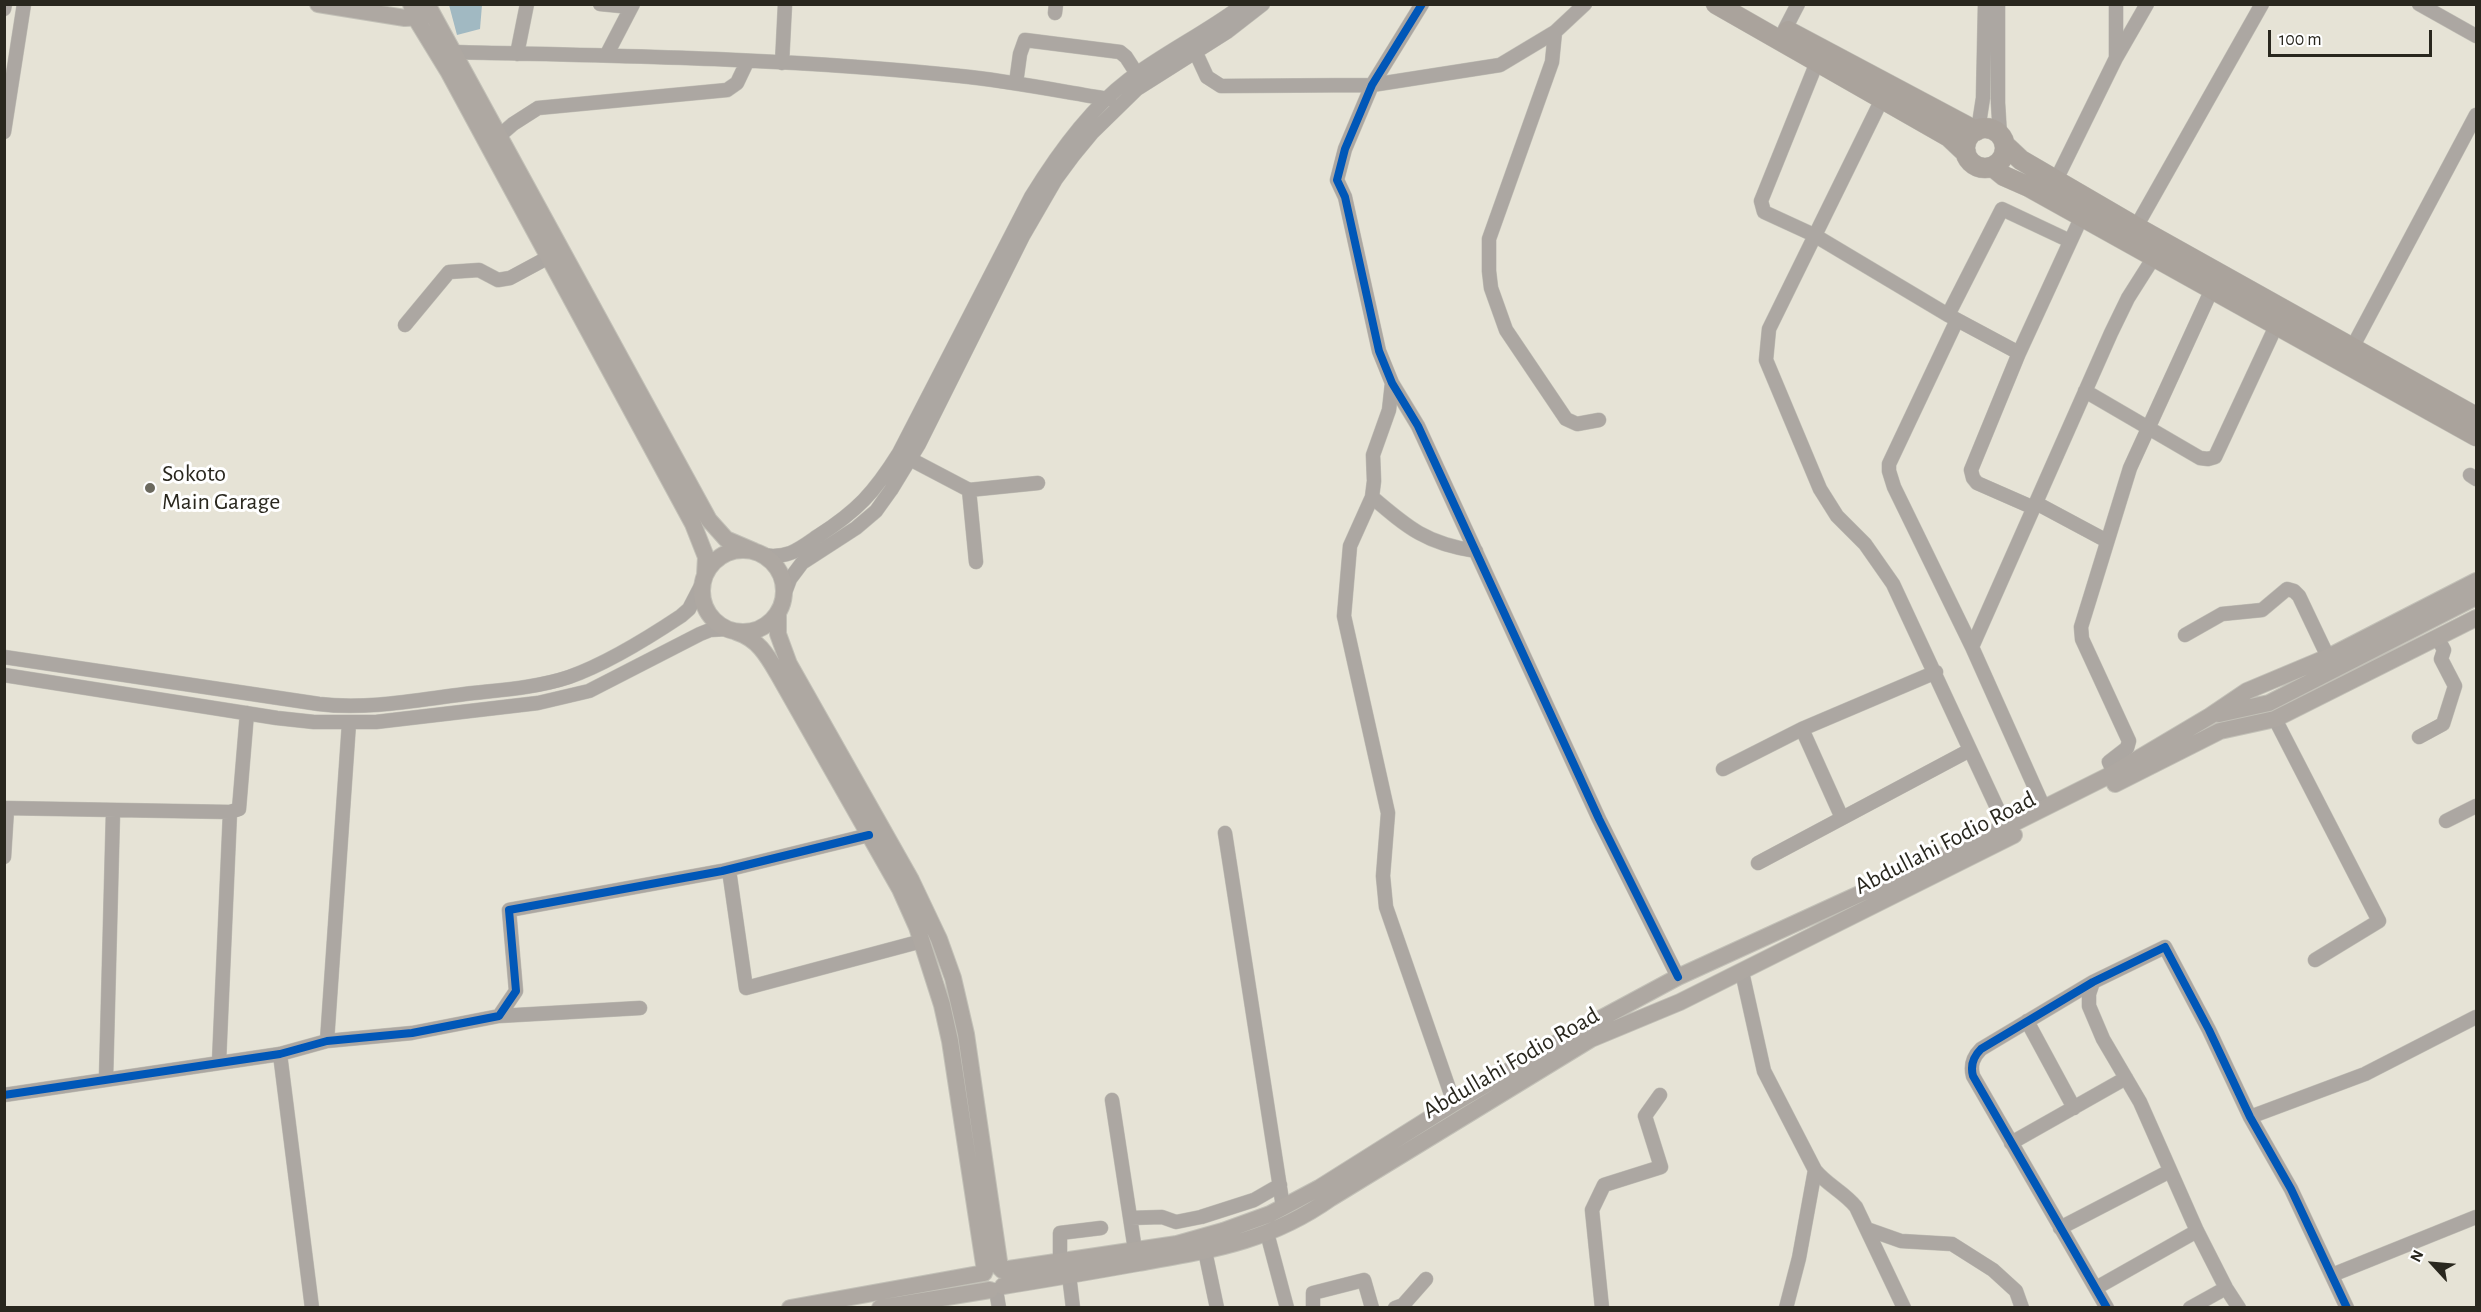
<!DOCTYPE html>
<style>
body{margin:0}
#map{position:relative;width:2481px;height:1312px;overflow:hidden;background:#e6e3d6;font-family:"Alegreya Sans",sans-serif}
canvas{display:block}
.frame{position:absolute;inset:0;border:6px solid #29271e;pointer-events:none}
.north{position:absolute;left:2403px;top:1234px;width:60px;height:60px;-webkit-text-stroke:4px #fff;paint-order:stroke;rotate:296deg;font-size:16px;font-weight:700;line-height:24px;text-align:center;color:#29271e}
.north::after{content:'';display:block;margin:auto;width:21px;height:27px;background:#29271e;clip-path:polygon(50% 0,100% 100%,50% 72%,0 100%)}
.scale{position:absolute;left:2268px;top:30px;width:164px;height:27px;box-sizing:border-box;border:3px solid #29271e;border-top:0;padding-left:8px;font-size:18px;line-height:21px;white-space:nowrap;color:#29271e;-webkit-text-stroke:4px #fff;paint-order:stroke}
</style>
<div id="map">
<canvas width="2481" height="1312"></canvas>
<div class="frame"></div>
<div class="north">N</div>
<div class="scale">100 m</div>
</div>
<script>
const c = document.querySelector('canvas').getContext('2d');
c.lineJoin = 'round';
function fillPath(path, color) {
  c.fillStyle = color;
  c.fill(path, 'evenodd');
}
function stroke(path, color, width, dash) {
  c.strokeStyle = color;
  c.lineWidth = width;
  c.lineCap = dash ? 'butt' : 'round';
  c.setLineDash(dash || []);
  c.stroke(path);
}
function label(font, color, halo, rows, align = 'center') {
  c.font = font + ' "Alegreya Sans",sans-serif';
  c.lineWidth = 6;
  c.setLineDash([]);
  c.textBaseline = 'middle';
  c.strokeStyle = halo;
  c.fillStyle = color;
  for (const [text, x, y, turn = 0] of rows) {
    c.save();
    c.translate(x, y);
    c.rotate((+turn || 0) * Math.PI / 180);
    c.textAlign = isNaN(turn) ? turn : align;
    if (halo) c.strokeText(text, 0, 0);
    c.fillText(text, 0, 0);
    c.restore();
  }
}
fillPath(new Path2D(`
 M449 5H482L480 29 457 35Z`), '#a1b9c2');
const minor = new Path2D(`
 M600 4 631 7
 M1422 4 1372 85 1345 149 1337 180 1345 197 1379 351 1392 383 1418 426 1599 819 1678 977
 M1998 4V103L2000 136
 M2419 4 2476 36
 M4 9 5 4
 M1055 13 1056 4
 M1785 29 1798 4
 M1555 32 1552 62 1489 239V271L1491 288 1506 330 1566 419 1577 424 1599 420
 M1195 51 1207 77 1221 86 1372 85 1500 65 1555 32 1585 4
 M452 52C621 56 792 58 960 76 1010 81 1059 91 1109 99
 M517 54 527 4
 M607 54 633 4
 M2116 56V4
 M1817 62 1761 201 1764 212 1814 235 1948 315 2019 353
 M782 63 785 4
 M1016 83 1020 54 1025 40 1120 52 1126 57 1137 74
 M1883 97 1769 329 1766 360 1820 489 1837 516 1865 544 1893 584 2006 827
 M1978 130 1983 98 1985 4
 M4 132 24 4
 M498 137 513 124 538 108 727 90 737 83 747 62
 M2056 180 2116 58 2147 4
 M2136 227 2262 4
 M1948 315 2002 209 2070 241
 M1957 320 1889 464V471L1894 487 1972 647 2044 808
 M405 325 449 272 479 270 498 280 510 278 549 257
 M2352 348 2476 115
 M1392 383 1389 410 1373 455 1374 481 1372 497 1350 546 1344 616 1388 813 1383 876 1386 907 1454 1103
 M2085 391 2200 458 2208 459 2215 457 2276 326
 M910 459 969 490 976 562
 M2470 475 2476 479
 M969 490 1038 483
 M1372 497C1408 528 1427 544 1476 551
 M2036 503 2107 541
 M2034 508 1977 483 1973 478 1971 470 2019 353 2082 216
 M762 555C788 559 798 550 818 536 857 511 874 493 899 453L1031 197C1056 156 1090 109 1128 80 1165 52 1207 32 1244 4
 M784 595 790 579 802 563 856 528 876 511 891 490 919 444 1023 236 1056 179 1073 156 1092 133 1137 89 1227 32 1263 4
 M2185 635 2222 614 2262 610 2287 589 2294 591 2299 596 2328 657
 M1972 647 2111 333 2128 298 2154 257
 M4 657 319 704C367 710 417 700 465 694 499 690 536 688 569 677 606 664 648 638 681 616L689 609 703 582
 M4 675 277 718 314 722H376L538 703 589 691 700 634 710 630 727 629
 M2275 719 2379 921 2315 960
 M1802 729 1842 818
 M2419 737 2443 724 2455 686 2441 659 2444 650 2437 637
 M1723 769 1802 729 1936 672
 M2114 773 2109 762 2127 748 2129 741 2082 639 2081 627 2130 468 2212 289
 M4 808 230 812 239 809 247 713
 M2446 821 2476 806
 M1225 833 1283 1207
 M4 857 7 809
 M1758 863 1970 750
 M729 870 746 988 922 941
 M1742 972 1764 1071 1815 1170C1827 1185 1844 1192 1856 1207L1904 1308
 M2093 982 2089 994V1006L2103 1039 2140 1102 2197 1231 2226 1288 2239 1308
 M499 1016 640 1008
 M2027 1021 2074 1108
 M327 1041 349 723
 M280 1054 312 1308
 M219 1062 230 812
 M106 1079 113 812
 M4 1095 280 1054 327 1041 412 1033 499 1016 516 991 509 910 722 871 869 835
 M1112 1100 1135 1250
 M2250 1117 2365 1074 2476 1017
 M2011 1143 2126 1078
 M1130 1218 1162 1217 1176 1222 1201 1217 1254 1200 1280 1185
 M2060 1228 2170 1171
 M1867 1229 1901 1241 1952 1244 1993 1270 2016 1291 2022 1308
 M1267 1233 1287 1308
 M1205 1251 1217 1308
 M1060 1261V1233L1101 1228
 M1069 1275 1073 1308
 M2332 1275 2476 1217
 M2096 1288 2197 1231
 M996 1290 999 1308
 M1313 1308V1293L1364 1280 1372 1308
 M1395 1308 1403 1305 1426 1279
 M1602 1308 1592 1210 1604 1185 1661 1167 1645 1116 1660 1095
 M1786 1308 1799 1258 1815 1170
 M2107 1308 1973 1076C1970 1065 1973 1057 1981 1049L2093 982 2165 947 2209 1030 2250 1117 2291 1189 2347 1308
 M2190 1308 2226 1288`);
const major = new Path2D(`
 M318 4 405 18 424 17
 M411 4 415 17 448 71 693 524 706 557 705 575
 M427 4 709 520 726 539 754 551
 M702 591a41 41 0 1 1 82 0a41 41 0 1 1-82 0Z
 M778 612V634L789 664 911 880 939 939 953 978 966 1034 1000 1268
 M736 632C758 639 767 655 778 674L900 889 917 927 942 1005 950 1041 985 1271
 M2219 714 2269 703 2476 597
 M2115 784 2220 731 2275 719 2476 618
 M1002 1270 1177 1244 1223 1231 1270 1214 1319 1188 1454 1103 1572 1034 1678 977 2006 827 2114 773 2210 716 2247 691 2328 657 2476 581
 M1003 1286C1048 1279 1093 1271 1138 1263 1211 1250 1269 1242 1331 1198L1591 1039 1680 1002 2014 835
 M790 1308 984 1273
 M880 1308 990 1290`);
const highway = new Path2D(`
 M1716 4 1949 137 1966 153
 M1788 31 1976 131
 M1965 148a20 20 0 1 1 40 0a20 20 0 1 1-40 0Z
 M2005 145 2021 160 2136 227 2476 417
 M1993 167 2004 176 2029 187 2476 436`);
stroke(minor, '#c2c0b7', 15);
stroke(major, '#c2c0b7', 18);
stroke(highway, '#c2c0b7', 21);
stroke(minor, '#aca7a2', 14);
stroke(major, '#aea8a2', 16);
stroke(highway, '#aaa39c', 20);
stroke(new Path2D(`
 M1422 4 1372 85 1345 149 1337 180 1345 197 1379 351 1392 383 1418 426 1599 819 1678 977
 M4 1095 280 1054 327 1041 412 1033 499 1016 516 991 509 910 722 871 869 835
 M2107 1308 1973 1076C1970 1065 1973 1057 1981 1049L2093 982 2165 947 2209 1030 2250 1117 2291 1189 2347 1308`), '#0057b8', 8);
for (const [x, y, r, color] of [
 [150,488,6,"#6b695e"]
]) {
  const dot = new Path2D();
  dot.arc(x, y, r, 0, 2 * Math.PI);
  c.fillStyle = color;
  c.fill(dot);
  stroke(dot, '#fff', 2);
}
label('24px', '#29271e', '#fff', [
 ["Sokoto",162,474],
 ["Main Garage",162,502]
], 'left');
label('24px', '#29271e', '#fff', [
 ["Abdullahi Fodio Road",1945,843,-27],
 ["Abdullahi Fodio Road",1511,1063,-30]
]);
</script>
